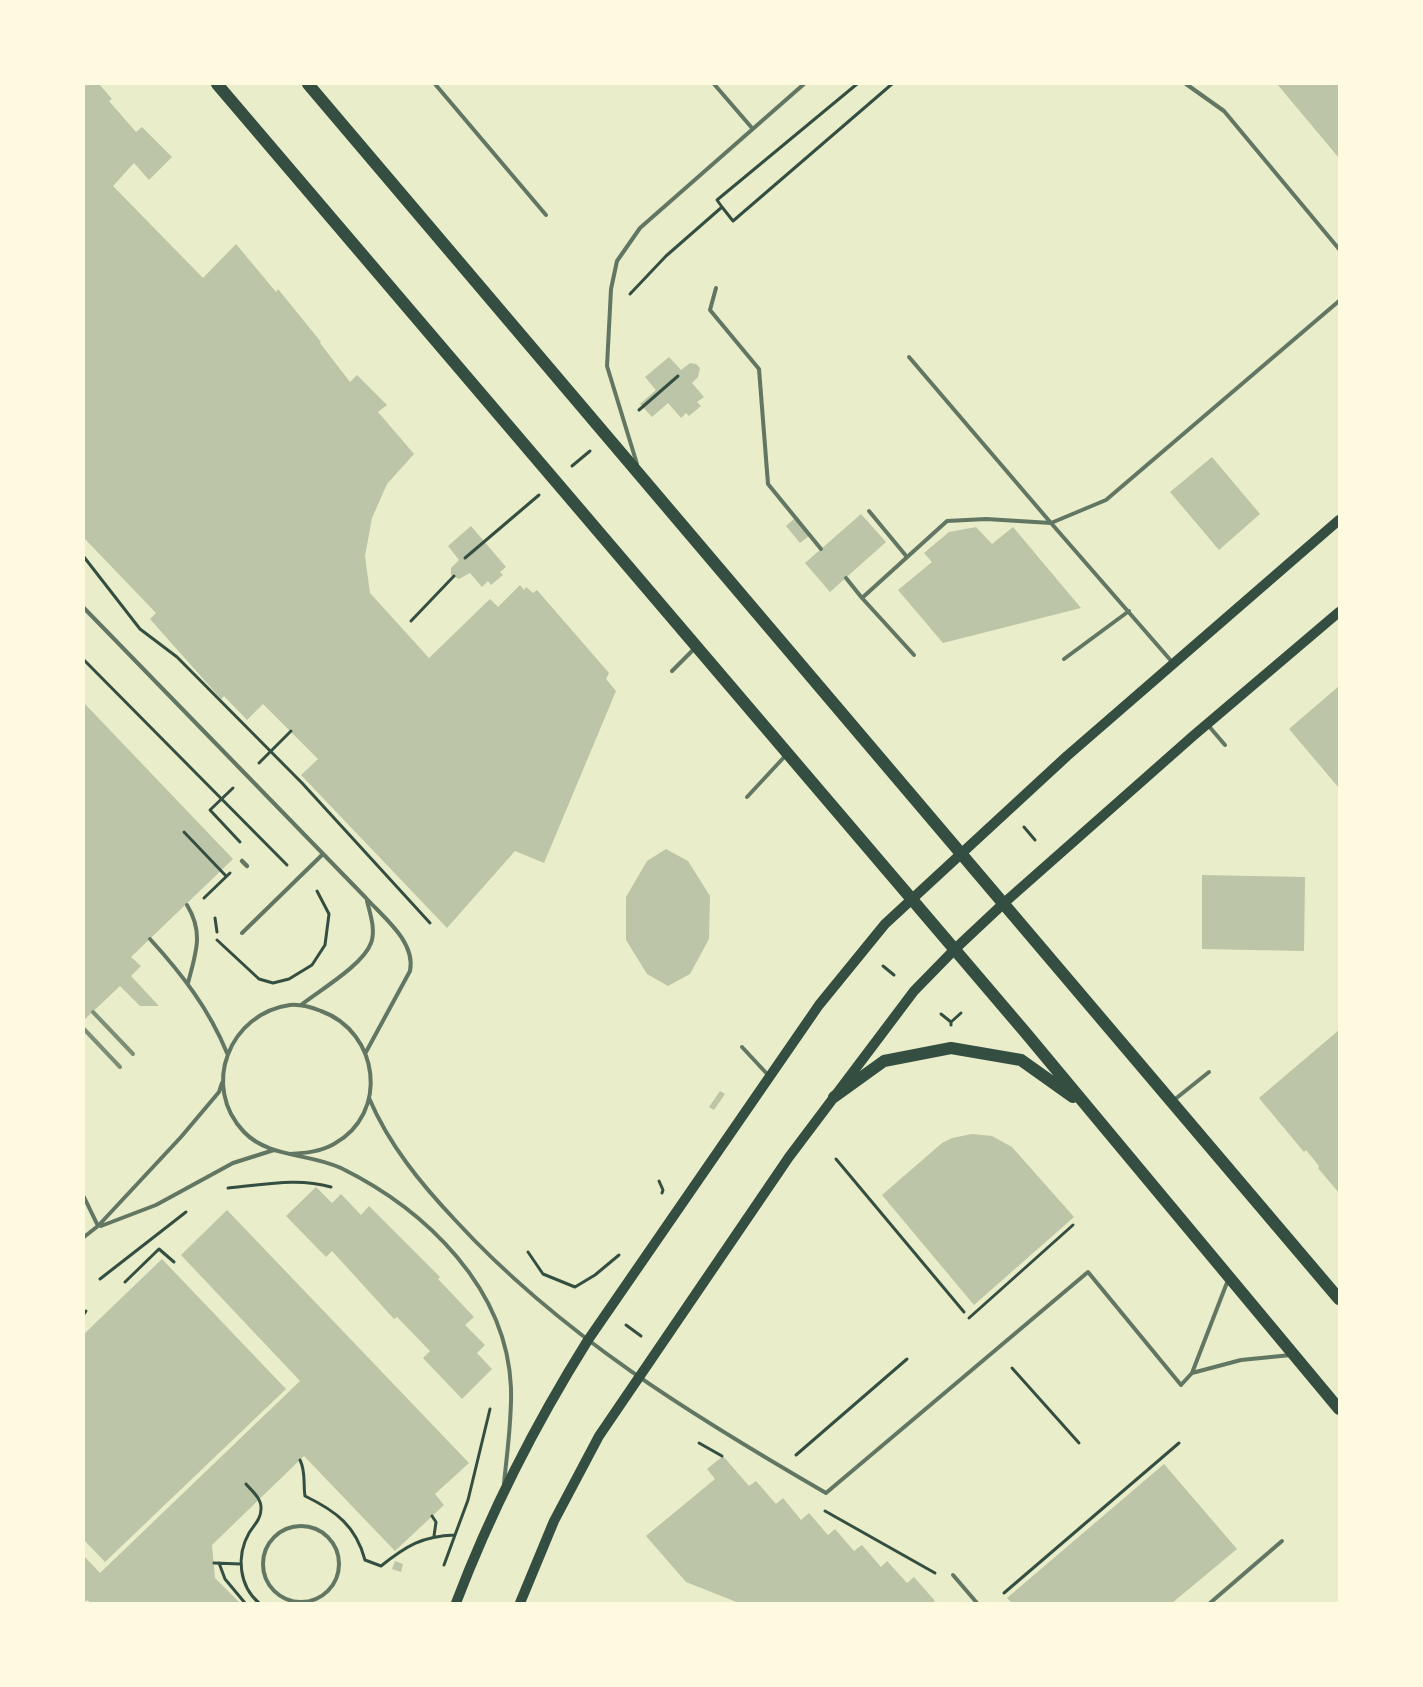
<!DOCTYPE html>
<style>
body{margin:0}
#map{position:relative;width:1423px;height:1687px;overflow:hidden;background:#e9edc9;font-family:Poppins,sans-serif}
canvas{display:block}
.frame{position:absolute;inset:0;border:85px solid #fefae0;pointer-events:none}
</style>
<div id="map">
<canvas width="1423" height="1687"></canvas>
<div class="frame"></div>
</div>
<script>
const c = document.querySelector('canvas').getContext('2d');
c.lineJoin = 'round';
function fillPath(path, color) {
  c.fillStyle = color;
  c.fill(path, 'evenodd');
}
function stroke(path, color, width, dash) {
  c.strokeStyle = color;
  c.lineWidth = width;
  c.lineCap = dash ? 'butt' : 'round';
  c.setLineDash(dash || []);
  c.stroke(path);
}
fillPath(new Path2D(`
 M84 84H99L112 99 109 101 136 132 142 127 172 157 149 180 134 163 113 186 203 278 236 244 276 292 278 289 321 342 320 343 350 382 357 375 387 405 378 412 414 454 387 484 372 518 365 556 370 593 429 658 490 599 498 607 520 585 524 590 526 587 533 593 537 590 609 673 606 679 616 691 544 863 515 851 447 928 301 775 318 759 263 704 247 720 224 696 221 699 150 619 156 613 84 538Z
 M1277 84H1339V158Z
 M669 357 681 370 690 363 696 364 700 368 698 377 692 383 704 397 697 402 701 406 689 416 686 413 681 418 668 403 652 417 640 404 656 390 645 377Z
 M1212 457 1260 514 1219 550 1170 492Z
 M861 514 886 542 830 592 805 563Z
 M795 518 810 535 800 543 786 526Z
 M471 526 506 567 500 572 503 575 491 585 488 581 482 587 470 573 459 579 451 575V568L459 560 448 546Z
 M976 527 992 544 1013 527 1081 608 943 643 898 590 932 562 924 553 949 532Z
 M1339 686V788L1289 729Z
 M84 703 233 859 131 957 141 966 131 976 159 1006H140L120 986 84 1020Z
 M666 849 688 861 710 896 709 939 690 974 668 986 647 974 626 940V897L647 861Z
 M1202 875 1305 877 1304 951 1202 949Z
 M1339 1030V1193L1318 1168 1319 1166 1306 1150 1304 1152 1259 1098Z
 M720 1091 725 1094 714 1110 709 1107Z
 M972 1134 992 1136 1012 1147 1074 1217 974 1305 882 1195 942 1143 952 1138Z
 M316 1187 332 1203 341 1194 361 1215 369 1206 440 1277 438 1279 474 1317 465 1325 485 1345 477 1353 492 1369 462 1399 423 1358 430 1351 397 1317 394 1319 332 1251 326 1257 286 1216Z
 M227 1210 469 1463 435 1494 444 1505 395 1551 304 1456 212 1545 215 1578 240 1603H91L87 1600 84 1603V1556L100 1573 300 1381 181 1255Z
 M162 1259 286 1389 105 1562 84 1540V1334Z
 M723 1456 749 1486 756 1481 776 1504 783 1498 801 1520 809 1513 828 1535 835 1529 854 1551 862 1545 881 1567 887 1561 907 1583 914 1577 935 1601 932 1603H739L686 1582 646 1536 715 1479 707 1469Z
 M1164 1464 1237 1549 1172 1603H1012L1007 1598Z
 M395 1561 403 1564 401 1572 392 1569Z`), '#bcc5a7');
stroke(new Path2D(`
 M722 207 733 221 892 84
 M630 294 666 256 722 207 717 200 857 84
 M639 410 678 376
 M572 466 590 451
 M84 557 140 629 177 657 302 783 430 923
 M465 558 539 495
 M411 621 454 576
 M84 660 287 865
 M259 763 291 731
 M233 788 210 810 240 842
 M1024 827 1035 840
 M184 832 226 876
 M204 898 230 873
 M215 918 217 932
 M217 940 259 979 273 983 289 979 312 965 325 945 329 914 317 891
 M883 966 894 975
 M941 1014 951 1022
 M951 1025V1022L961 1013
 M836 1159 964 1312
 M659 1181 663 1190 662 1193
 M228 1188C263 1185 297 1177 331 1187
 M528 1252 543 1274 575 1287 595 1275 619 1255
 M100 1279 186 1212
 M125 1282 159 1249 174 1262
 M84 1314 86 1311
 M969 1318 1073 1225
 M626 1325 641 1336
 M1012 1368 1079 1443
 M699 1443 722 1456
 M796 1455 907 1359
 M300 1460C306 1472 303 1483 305 1496 336 1511 356 1526 365 1560L381 1566C406 1546 422 1536 455 1535L444 1565
 M246 1484C252 1491 262 1499 261 1509 261 1519 254 1525 249 1533 236 1556 239 1586 259 1603
 M825 1511 935 1573
 M432 1516 436 1522 434 1536
 M455 1535 468 1500 490 1409
 M214 1563 241 1564
 M219 1563 225 1579 245 1603
 M1004 1593 1179 1443`), '#344e41', 3);
stroke(new Path2D(`
 M435 84 546 215
 M714 84 752 128
 M1186 84 1224 111 1339 249
 M716 288 710 310 759 369 768 484 821 549
 M909 357 1051 523
 M637 464 607 366 611 289 617 261 640 228 804 84
 M869 511 907 557
 M846 578 862 598
 M84 608 366 898C384 918 416 942 410 971L366 1052
 M914 655 862 598 947 521 986 519 1051 523
 M1064 659 1129 611
 M1173 663 1051 523 1106 500 1339 301
 M672 671 695 648
 M1207 724 1225 745
 M747 797 787 754
 M187 905C204 933 196 952 188 983
 M242 933 323 854
 M150 939C182 974 209 1009 227 1053
 M301 1005C320 990 363 965 371 943 376 930 370 913 367 901
 M742 1047 769 1076
 M369 1098C389 1145 421 1184 456 1221 561 1335 693 1416 826 1493L1088 1272 1181 1385 1192 1373
 M1174 1100 1209 1072
 M290 1154C305 1153 320 1152 334 1144 390 1113 379 1032 321 1011 311 1007 302 1004 290 1005 230 1013 200 1086 244 1132 269 1158 309 1153 341 1168 426 1210 507 1288 511 1388 512 1420 507 1452 504 1484
 M84 1197 98 1226
 M101 1226 156 1205 233 1163 274 1150
 M84 1237 98 1226 181 1137 219 1092 222 1083
 M1228 1280 1192 1373 1241 1360 1291 1355
 M263 1564a38 38 0 1 1 76 0a38 38 0 1 1-76 0Z
 M953 1575 977 1603
 M1210 1603 1282 1541`), '#617663', 4);
stroke(new Path2D(`
 M242 861 247 866`), '#617663', 4.5);
stroke(new Path2D(`
 M456 1603C491 1511 536 1423 588 1340L819 1005 885 924 1067 756 1339 520
 M520 1603 554 1521 599 1436 789 1157 914 991 955 949 1004 903 1193 736 1339 612`), '#344e41', 10);
stroke(new Path2D(`
 M217 84 1025 1032 1339 1409
 M308 84 1339 1299
 M834 1097 884 1061 951 1048 1021 1060 1073 1097`), '#344e41', 12);
stroke(new Path2D(`
 M93 1012 133 1054
 M84 1029 120 1067`), '#7c8e77', 4);
</script>
